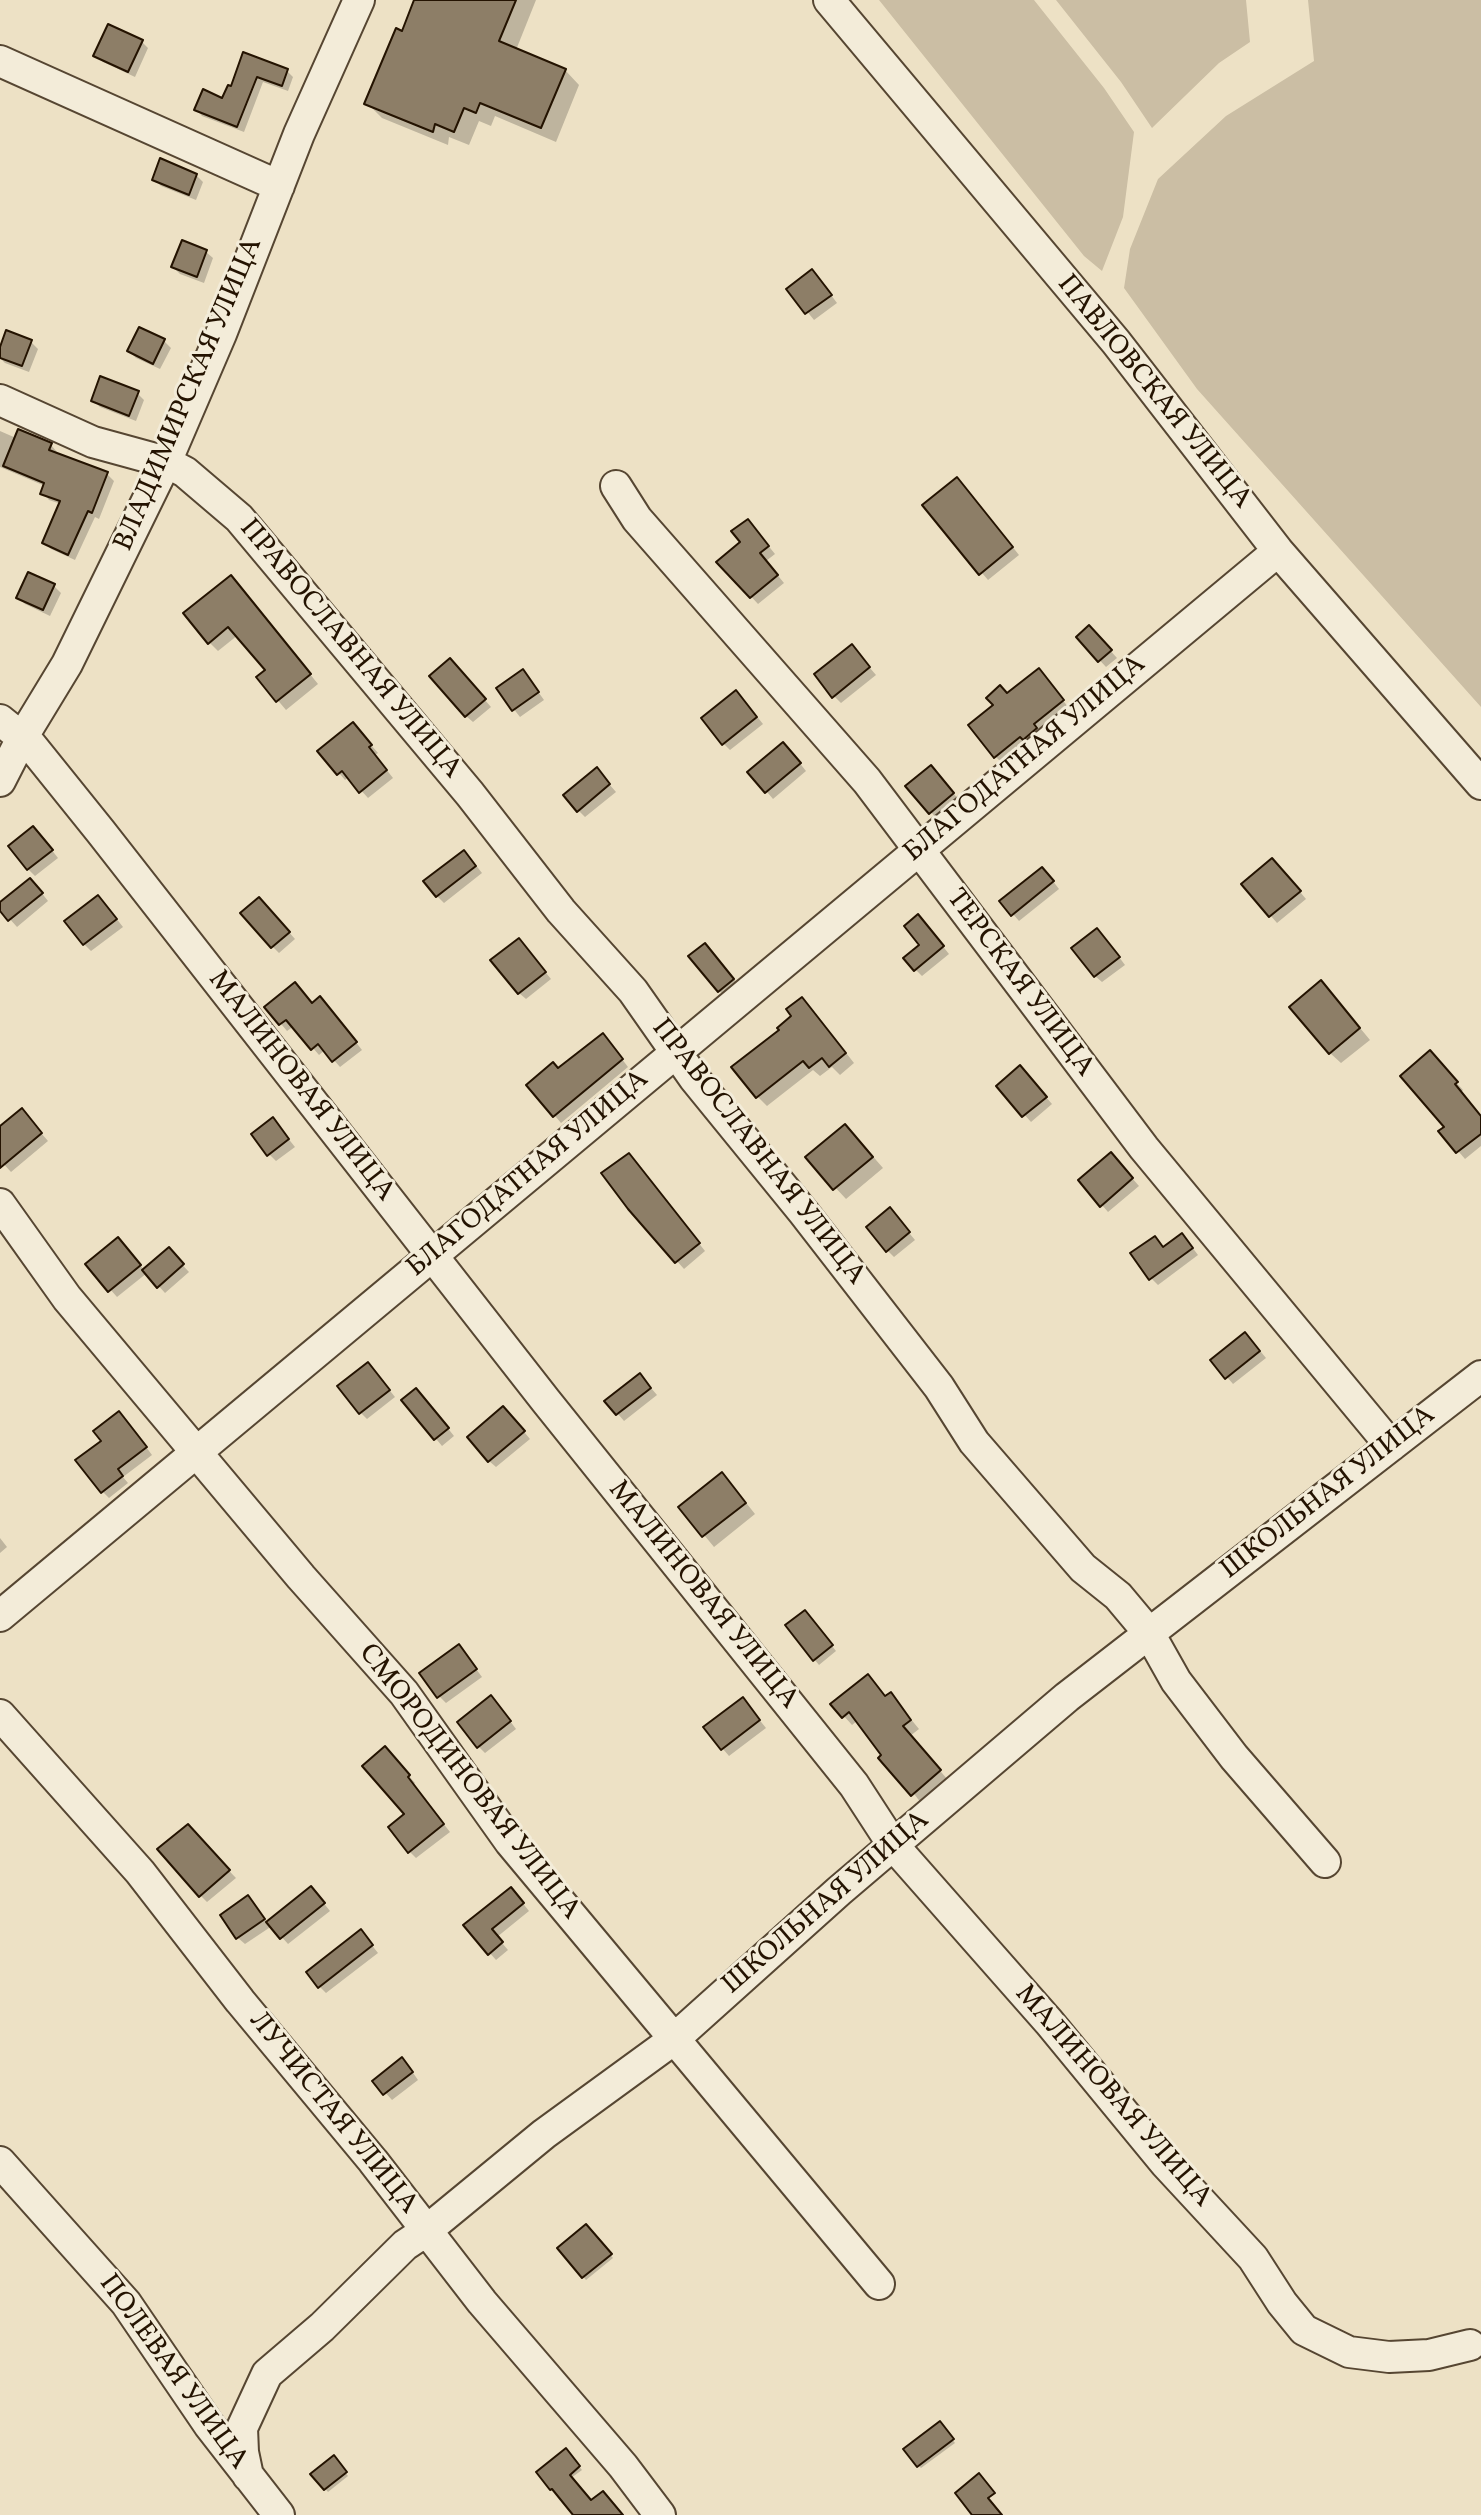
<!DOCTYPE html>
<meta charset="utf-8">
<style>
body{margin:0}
canvas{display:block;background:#ede1c5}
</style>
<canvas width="1481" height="2515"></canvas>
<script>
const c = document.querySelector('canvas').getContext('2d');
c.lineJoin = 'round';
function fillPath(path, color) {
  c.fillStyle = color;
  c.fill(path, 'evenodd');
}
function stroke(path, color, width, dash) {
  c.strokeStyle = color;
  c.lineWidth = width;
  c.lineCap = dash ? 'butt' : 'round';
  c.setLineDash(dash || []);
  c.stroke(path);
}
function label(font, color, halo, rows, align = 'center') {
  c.font = font + ' Vollkorn,serif';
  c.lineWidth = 6;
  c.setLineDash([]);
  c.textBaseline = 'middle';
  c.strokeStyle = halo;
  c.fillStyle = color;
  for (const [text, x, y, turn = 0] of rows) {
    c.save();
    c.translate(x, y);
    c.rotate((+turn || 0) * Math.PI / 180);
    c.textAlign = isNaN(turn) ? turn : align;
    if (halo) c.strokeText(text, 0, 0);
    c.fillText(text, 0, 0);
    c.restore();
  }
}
fillPath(new Path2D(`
 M879 0H1034L1104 88 1134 132 1123 217 1102 271 1084 256Z
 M1056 0H1246L1250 42 1219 63 1152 128 1121 82Z
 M1308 0H1481V707L1197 389 1124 288 1130 249 1158 179 1226 116 1314 61Z`), '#cbbea4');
fillPath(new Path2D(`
 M417 0H536L516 50 565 70 579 85 556 142 495 116 491 126 479 121 469 145 449 137 448 145 382 118 367 103Z
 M141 41 148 48 135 77 103 62 96 55Z
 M244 55 287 71 293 77 288 91 263 82 244 132 202 116 196 109 223 100 232 88Z
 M196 175 203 182 196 200 161 186 154 179Z
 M206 252 213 258 204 283 180 274 173 267Z
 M819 279 837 303 814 320 789 289Z
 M164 341 171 348 160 369 136 358 129 351Z
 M31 342 38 349 29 372 5 363 0 358V352Z
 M137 393 144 400 136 421 100 407 93 400Z
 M0 431 16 438 51 445 57 452 56 455 107 474 114 481 99 519 95 517 75 560 51 549 44 542 61 504 49 500 43 493 45 486 0 467Z
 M964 486 1019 555 988 580 924 505Z
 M754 528 775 554 766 561 784 583 758 604 719 562 743 543Z
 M54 586 61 593 50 616 25 604 18 597Z
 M239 586 318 684 286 710 259 678 268 670 238 635 218 651 209 642Z
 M1089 627 1117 658 1106 667 1078 637Z
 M858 654 876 675 841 703 834 696Z
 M457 668 491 707 473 722 466 716Z
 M1045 678 1069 708 1002 763 995 756 1008 696Z
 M529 679 544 700 520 717 498 689Z
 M743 699 763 724 730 750 723 743Z
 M359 731 378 753 375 755 393 778 368 798 349 777 345 780 339 773Z
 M790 751 806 771 773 799 750 772Z
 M937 774 960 801 938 820 908 786Z
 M603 777 616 792 585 817 578 810Z
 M40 835 58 858 35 876 28 869Z
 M471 859 482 873 444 903 437 896Z
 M1279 867 1306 899 1277 923 1243 884Z
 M1049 876 1059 889 1019 921 1013 914Z
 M37 887 48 901 17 927 0 908V905Z
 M105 904 123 927 91 951 84 944Z
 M266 906 295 939 279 953 272 946Z
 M925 924 949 954 922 976 915 969Z
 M1104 937 1125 965 1102 982 1095 976Z
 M525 947 551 979 526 999 519 993Z
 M711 952 740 986 726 997 719 991Z
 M1331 993 1370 1040 1341 1063 1330 1053Z
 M312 1005H327L362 1050 340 1067 325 1050 319 1055 294 1026 287 1031 267 1007Z
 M811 1008 854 1063 840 1075 832 1067 820 1076 813 1070 767 1106 757 1096Z
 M609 1042 628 1067 561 1123 529 1085Z
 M1436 1060 1463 1090 1461 1092 1481 1117V1146L1465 1159 1441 1131 1447 1127Z
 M1027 1075 1052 1104 1031 1122 999 1086Z
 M28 1118 48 1141 11 1172 0 1160V1129Z
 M279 1127 295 1147 276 1161 269 1154Z
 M856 1137 883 1168 846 1199 808 1158Z
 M635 1162 705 1251 684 1269 629 1207Z
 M1118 1162 1139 1186 1108 1212 1102 1205Z
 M896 1217 915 1240 894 1257 887 1250Z
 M1155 1238 1164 1249 1189 1243 1198 1255 1158 1285 1151 1278Z
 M125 1247 145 1271 175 1257 189 1272 165 1293 147 1273 117 1297 88 1264Z
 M1252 1341 1266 1358 1233 1384 1227 1377Z
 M375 1372 395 1397 367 1419 360 1412Z
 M646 1382 657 1395 624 1421 607 1401Z
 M423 1397 454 1436 442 1446 404 1400Z
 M510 1415 530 1439 496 1467 489 1461Z
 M126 1420 152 1455 123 1477 128 1483 109 1498 102 1491 103 1441Z
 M732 1485 755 1514 714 1547 681 1507Z
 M0 1538 7 1547 0 1553Z
 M810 1618 836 1651 819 1665 814 1659Z
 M465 1654 482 1677 446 1703 439 1696Z
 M891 1695 919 1729 910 1736 948 1780 921 1803 858 1720 852 1725 833 1704 886 1698Z
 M498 1705 516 1729 485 1753 478 1746Z
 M749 1707 766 1728 729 1756 723 1749Z
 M392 1756 415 1783 413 1785 450 1832 416 1858 409 1851 407 1815Z
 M187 1827 236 1878 207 1902 200 1895Z
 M318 1896 330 1911 288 1944 272 1926 245 1944 238 1938 248 1898 268 1923Z
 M517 1896 529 1911 497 1937 508 1950 496 1960 466 1926Z
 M367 1939 378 1953 326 1993 319 1986Z
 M409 2067 418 2080 392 2100 375 2081Z
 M586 2227 613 2258 586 2280 559 2249Z
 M943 2427 955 2443 921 2468 919 2466Z
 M566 2451 582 2470 571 2478 591 2503 621 2515H576Z
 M334 2458 348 2476 328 2492 313 2474Z`), '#0003');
const building = new Path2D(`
 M414 0H516L499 41 566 69 541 128 480 103 476 113 464 108 454 132 435 124 433 132 364 104 396 28 402 31Z
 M108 24 143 40 128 72 93 56Z
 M243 52 288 69 282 86 257 77 237 127 194 110 203 89 222 98 228 85 231 86Z
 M160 158 197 174 189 195 152 180Z
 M182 240 207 250 197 277 171 267Z
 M812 269 832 295 805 314 786 289Z
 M139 327 165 339 153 364 127 351Z
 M6 330 32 340 22 366 0 358V347Z
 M100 376 139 391 129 416 91 401Z
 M18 429 52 443 49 450 108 472 92 513 88 511 68 555 42 543 60 501 40 494 44 483 3 466Z
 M957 477 1013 547 979 575 922 505Z
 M748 519 769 546 760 553 778 575 750 598 716 562 740 542 731 531Z
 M28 572 55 584 43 610 16 598Z
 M231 575 311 674 276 702 256 677 265 670 228 627 208 644 183 613Z
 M1089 625 1112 650 1098 662 1076 637Z
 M852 644 870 667 832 698 814 674Z
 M450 658 486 699 465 717 429 676Z
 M1039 668 1064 700 1034 724 1037 728 1023 740 1020 737 994 758 968 725 993 705 986 698 1000 685 1007 693Z
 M523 669 539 692 512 711 496 688Z
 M736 690 757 717 722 745 701 718Z
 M353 722 372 745 369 747 387 770 359 793 342 771 337 775 317 751Z
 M783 742 801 763 765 793 747 772Z
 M931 765 954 793 929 814 905 786Z
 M597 767 610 784 577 812 563 795Z
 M33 826 53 850 27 870 8 846Z
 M464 850 476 866 436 897 423 881Z
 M1272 858 1301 891 1269 917 1241 884Z
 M1042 867 1054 881 1011 916 999 901Z
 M30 878 43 893 8 921 0 911V902Z
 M98 895 117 919 83 945 64 921Z
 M259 897 290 932 271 948 240 913Z
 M918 914 944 946 914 971 903 958 919 945 904 926Z
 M1097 928 1120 957 1094 977 1071 948Z
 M519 938 546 972 518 994 490 960Z
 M705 943 734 979 718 992 688 956Z
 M1321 980 1360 1028 1329 1054 1289 1007Z
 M295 982 312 1003 320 996 357 1042 332 1062 318 1044 311 1050 286 1020 279 1025 264 1007Z
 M802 997 846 1053 829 1067 822 1058 809 1068 803 1061 756 1098 731 1067 779 1030 777 1028 791 1016 786 1009Z
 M603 1033 623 1059 553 1117 526 1085 553 1062 558 1068Z
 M1430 1050 1458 1082 1455 1084 1481 1116V1134L1456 1153 1438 1131 1444 1127 1400 1076Z
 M1020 1065 1047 1097 1022 1117 996 1086Z
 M22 1108 42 1133 0 1168V1126Z
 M273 1117 289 1139 267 1156 251 1134Z
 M845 1124 873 1157 833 1190 805 1157Z
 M1111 1152 1133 1178 1100 1207 1078 1180Z
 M629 1153 700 1243 675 1263 628 1209 601 1173Z
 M890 1207 910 1232 886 1252 866 1227Z
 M1182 1233 1193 1248 1149 1280 1130 1253 1155 1236 1163 1247Z
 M118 1237 141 1265 108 1292 85 1264Z
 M169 1247 184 1264 157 1288 142 1270Z
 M1245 1332 1260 1351 1225 1379 1210 1360Z
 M368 1362 390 1390 359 1414 337 1386Z
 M640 1373 651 1388 616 1415 604 1401Z
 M416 1388 449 1428 434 1440 401 1400Z
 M503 1406 525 1431 488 1462 467 1437Z
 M119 1411 147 1447 118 1469 123 1476 101 1493 75 1460 101 1441 93 1431Z
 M722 1472 746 1503 702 1537 678 1507Z
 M805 1610 833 1645 813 1661 785 1625Z
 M459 1644 477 1669 437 1698 419 1673Z
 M868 1674 885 1696 891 1692 911 1720 903 1726 941 1770 911 1796 878 1758 881 1755 849 1712 842 1718 830 1704Z
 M491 1695 511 1721 477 1748 457 1722Z
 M743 1697 760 1720 721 1750 703 1727Z
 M385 1746 410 1775 408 1777 444 1824 408 1853 388 1827 404 1814 362 1766Z
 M188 1824 230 1870 199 1897 157 1849Z
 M311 1886 325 1903 280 1939 266 1922Z
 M511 1887 524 1903 492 1929 503 1942 488 1955 463 1925Z
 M248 1895 265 1919 236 1939 220 1915Z
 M361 1929 373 1945 318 1988 306 1972Z
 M402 2057 413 2072 383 2095 372 2081Z
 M586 2224 612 2254 582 2278 557 2248Z
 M940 2421 954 2439 917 2467 903 2449Z
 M566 2448 580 2466 570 2475 591 2500 603 2491 623 2515H573L552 2489 550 2490 536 2472Z
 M334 2455 347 2472 324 2490 310 2474Z
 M979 2473 995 2493 988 2498 1002 2515H972L955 2493Z`);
fillPath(building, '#8d7e67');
stroke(building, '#241301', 2);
const minor = new Path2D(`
 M829 0 1116 342 1278 551 1481 784
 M0 61 279 186
 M0 400 93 442 166 462 185 472 239 518 470 794 561 911 633 991 694 1078 804 1213 939 1387 974 1442 1083 1568 1118 1596 1149 1633 1176 1681 1234 1757 1325 1862
 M616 486 637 519 867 781 1144 1148 1391 1446
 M0 720 31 745 101 832 546 1401 854 1785 893 1845 1049 2022 1165 2163 1253 2258 1282 2303 1304 2330 1349 2352 1389 2357 1429 2355 1470 2345
 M0 781 22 738 67 664 166 462 221 334 299 134 359 0
 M0 1204 67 1298 301 1577 404 1693 510 1842 879 2284
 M0 1616 1278 551
 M0 1715 140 1872 240 2001 373 2161 482 2302 623 2466 660 2515
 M0 2162 126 2303 209 2425 279 2515
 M248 2476 243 2452 242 2428 267 2374 322 2327 405 2245 426 2231 544 2134 673 2040 839 1891 1067 1697 1481 1376`);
stroke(minor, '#564632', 34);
stroke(minor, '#f3ecd9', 30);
label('28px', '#241301', '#f3ecd9', [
 ["ПАВЛОВСКАЯ УЛИЦА",1153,393,51],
 ["ВЛАДИМИРСКАЯ УЛИЦА",190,395,-67],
 ["ПРАВОСЛАВНАЯ УЛИЦА",349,650,50],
 ["БЛАГОДАТНАЯ УЛИЦА",1026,760,-40],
 ["ТЕРСКАЯ УЛИЦА",1019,984,53],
 ["МАЛИНОВАЯ УЛИЦА",300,1087,52],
 ["ПРАВОСЛАВНАЯ УЛИЦА",757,1153,52],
 ["БЛАГОДАТНАЯ УЛИЦА",529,1175,-40],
 ["ШКОЛЬНАЯ УЛИЦА",1329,1494,-38],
 ["МАЛИНОВАЯ УЛИЦА",702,1596,51],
 ["СМОРОДИНОВАЯ УЛИЦА",468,1783,52],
 ["ШКОЛЬНАЯ УЛИЦА",827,1904,-41],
 ["МАЛИНОВАЯ УЛИЦА",1112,2097,49],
 ["ЛУЧИСТАЯ УЛИЦА",332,2114,51],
 ["ПОЛЕВАЯ УЛИЦА",172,2373,54]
]);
</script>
